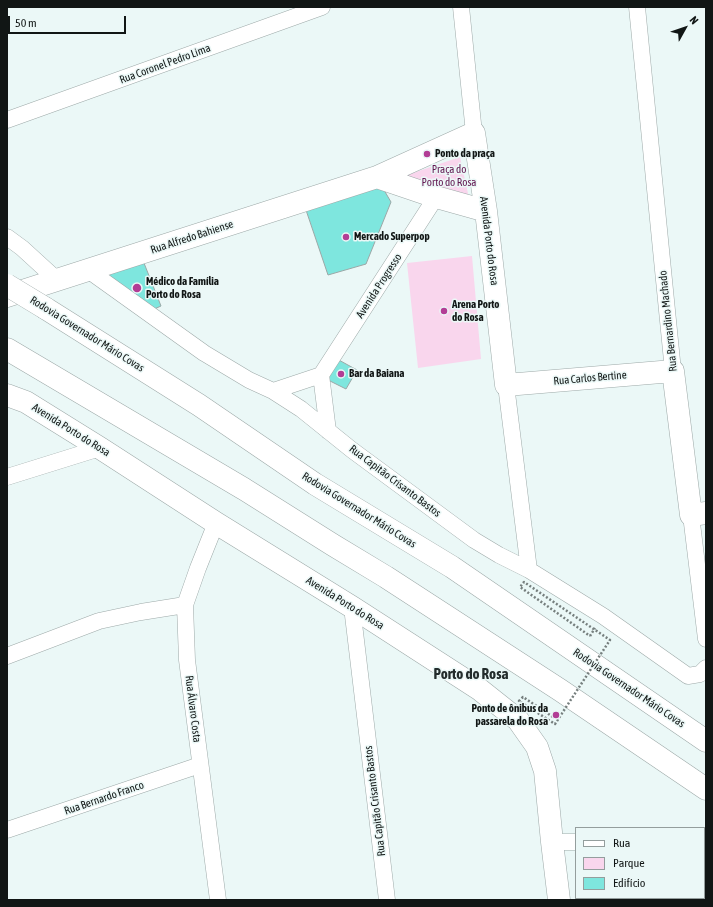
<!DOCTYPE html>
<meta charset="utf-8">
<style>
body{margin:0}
#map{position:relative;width:713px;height:907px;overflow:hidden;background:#ebf8f7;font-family:"Asap Condensed",sans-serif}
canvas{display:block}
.frame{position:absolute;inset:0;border:8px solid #111615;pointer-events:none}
.legend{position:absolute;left:575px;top:827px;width:130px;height:72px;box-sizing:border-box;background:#ebf8f7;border:1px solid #949e9d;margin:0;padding:5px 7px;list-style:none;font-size:12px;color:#111615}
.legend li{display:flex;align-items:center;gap:8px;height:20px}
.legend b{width:20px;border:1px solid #949e9d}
.north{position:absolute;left:665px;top:8px;width:40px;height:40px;-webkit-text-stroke:3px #ebf8f7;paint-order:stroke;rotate:50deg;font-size:11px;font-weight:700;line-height:16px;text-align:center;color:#111615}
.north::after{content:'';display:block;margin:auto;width:14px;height:18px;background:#111615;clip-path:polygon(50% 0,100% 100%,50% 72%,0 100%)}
.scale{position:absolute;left:8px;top:16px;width:118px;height:18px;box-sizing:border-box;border:2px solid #111615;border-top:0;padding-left:5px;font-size:12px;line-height:14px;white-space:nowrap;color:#111615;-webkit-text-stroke:3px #ebf8f7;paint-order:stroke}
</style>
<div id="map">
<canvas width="713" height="907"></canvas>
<div class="frame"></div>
<ul class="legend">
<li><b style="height:5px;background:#fff"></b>Rua</li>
<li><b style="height:11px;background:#f9d6ed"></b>Parque</li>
<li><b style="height:11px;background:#7ee6de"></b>Edifício</li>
</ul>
<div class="north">N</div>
<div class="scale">50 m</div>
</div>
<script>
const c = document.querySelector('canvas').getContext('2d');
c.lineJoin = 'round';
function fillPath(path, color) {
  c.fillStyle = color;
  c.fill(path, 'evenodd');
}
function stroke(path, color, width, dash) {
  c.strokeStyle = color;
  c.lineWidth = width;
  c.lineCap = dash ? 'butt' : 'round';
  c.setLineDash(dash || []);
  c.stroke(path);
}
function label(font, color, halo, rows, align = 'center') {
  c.font = font + ' "Asap Condensed",sans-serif';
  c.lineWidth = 3;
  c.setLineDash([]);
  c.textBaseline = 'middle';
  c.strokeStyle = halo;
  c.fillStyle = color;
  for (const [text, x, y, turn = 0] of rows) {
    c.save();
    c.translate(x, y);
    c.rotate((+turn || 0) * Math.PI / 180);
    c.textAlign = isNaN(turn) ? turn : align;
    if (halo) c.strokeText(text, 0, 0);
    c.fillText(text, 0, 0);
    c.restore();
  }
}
fillPath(new Path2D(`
 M460 157 469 198 404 176Z
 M472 256 481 359 418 368 407 263Z`), '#f9d6ed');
const building = new Path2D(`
 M381 185 391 202 366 264 328 275 306 210Z
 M142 258 161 306 150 311 98 270Z
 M337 359 357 370 346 389 326 379Z`);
fillPath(building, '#7ee6de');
stroke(building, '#9ba7a6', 1);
const street = new Path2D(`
 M461 7 474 133
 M637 7 673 371
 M7 120 322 7
 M7 237 22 248 57 280
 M88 270 204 353 249 380 273 391 301 409 352 450 474 540 499 555 529 570 603 616 688 676 700 674 706 668
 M321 375 328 431
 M506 385 529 570
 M273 391 321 375 436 197
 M7 477 100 448
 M691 515 706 639
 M216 523 198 568 185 605 187 660 218 900
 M352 607 387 900
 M7 656 99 621 141 612 185 605
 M7 830 200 765
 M552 842H576`);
const secondary = new Path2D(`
 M377 177 436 197 486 211
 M7 296 377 177 474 133 486 211 506 385 673 371 691 515 706 513
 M7 395 26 402 100 448 216 523 352 607 479 689 518 720 537 747 545 771 552 842 559 900`);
const highway = new Path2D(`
 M45 308 199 405 315 484 452 567 706 741
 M7 349 244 489 333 545 386 577 560 690 706 789`);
stroke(street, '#9da9a8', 17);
stroke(secondary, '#9da9a8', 23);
stroke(highway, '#9da9a8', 23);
stroke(new Path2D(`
 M590 636 595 628`), '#767f7e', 2.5, [2, 2]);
stroke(street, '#fff', 16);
stroke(secondary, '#fff', 22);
stroke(highway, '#fff', 22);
const highwayBridge = new Path2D(`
 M7 285 45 308`);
stroke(highwayBridge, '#9da9a8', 23, []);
stroke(new Path2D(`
 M553 717 523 697 519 701 555 724 610 640 524 582 520 587 590 636`), '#767f7e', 2.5, [2, 2]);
stroke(highwayBridge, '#fff', 22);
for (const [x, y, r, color] of [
 [427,154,4,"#b23d95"],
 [346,237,4,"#b23d95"],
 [137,288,5,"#b23d95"],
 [444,311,4,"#b23d95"],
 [341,374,4,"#b23d95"],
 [556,715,4,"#b23d95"]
]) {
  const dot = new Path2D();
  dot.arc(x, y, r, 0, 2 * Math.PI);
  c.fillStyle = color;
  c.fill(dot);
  stroke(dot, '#ebf8f7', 1.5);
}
label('11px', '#111615', '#ebf8f7', [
 ["Rua Coronel Pedro Lima",165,64,-20],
 ["Rua Alfredo Bahiense",192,237,-18],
 ["Avenida Porto do Rosa",489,241,83],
 ["Avenida Progresso",379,286,-57],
 ["Rua Bernardino Machado",668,321,-96],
 ["Rodovia Governador Mário Covas",87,334,32],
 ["Rua Carlos Bertine",590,378,-5],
 ["Avenida Porto do Rosa",71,430,32],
 ["Rua Capitão Crisanto Bastos",395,481,37],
 ["Rodovia Governador Mário Covas",359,510,32],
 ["Avenida Porto do Rosa",345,603,32],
 ["Rodovia Governador Mário Covas",629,688,34],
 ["Rua Álvaro Costa",193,709,83],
 ["Rua Bernardo Franco",104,798,-19],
 ["Rua Capitão Crisanto Bastos",375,801,-97]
]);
label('bold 11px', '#111615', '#ebf8f7', [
 ["Ponto da praça",435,154],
 ["Mercado Superpop",354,237],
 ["Médico da Família",146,282],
 ["Porto do Rosa",146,295],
 ["Arena Porto",452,305],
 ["do Rosa",452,318],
 ["Bar da Baiana",349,374],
 ["Ponto de ônibus da",548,709,"right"],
 ["passarela do Rosa",548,722,"right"]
], 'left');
label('11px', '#621550', '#ebf8f7', [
 ["Praça do",449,170],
 ["Porto do Rosa",449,183]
]);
label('bold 15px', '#232c2c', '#ebf8f7', [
 ["Porto do Rosa",471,674]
]);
</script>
